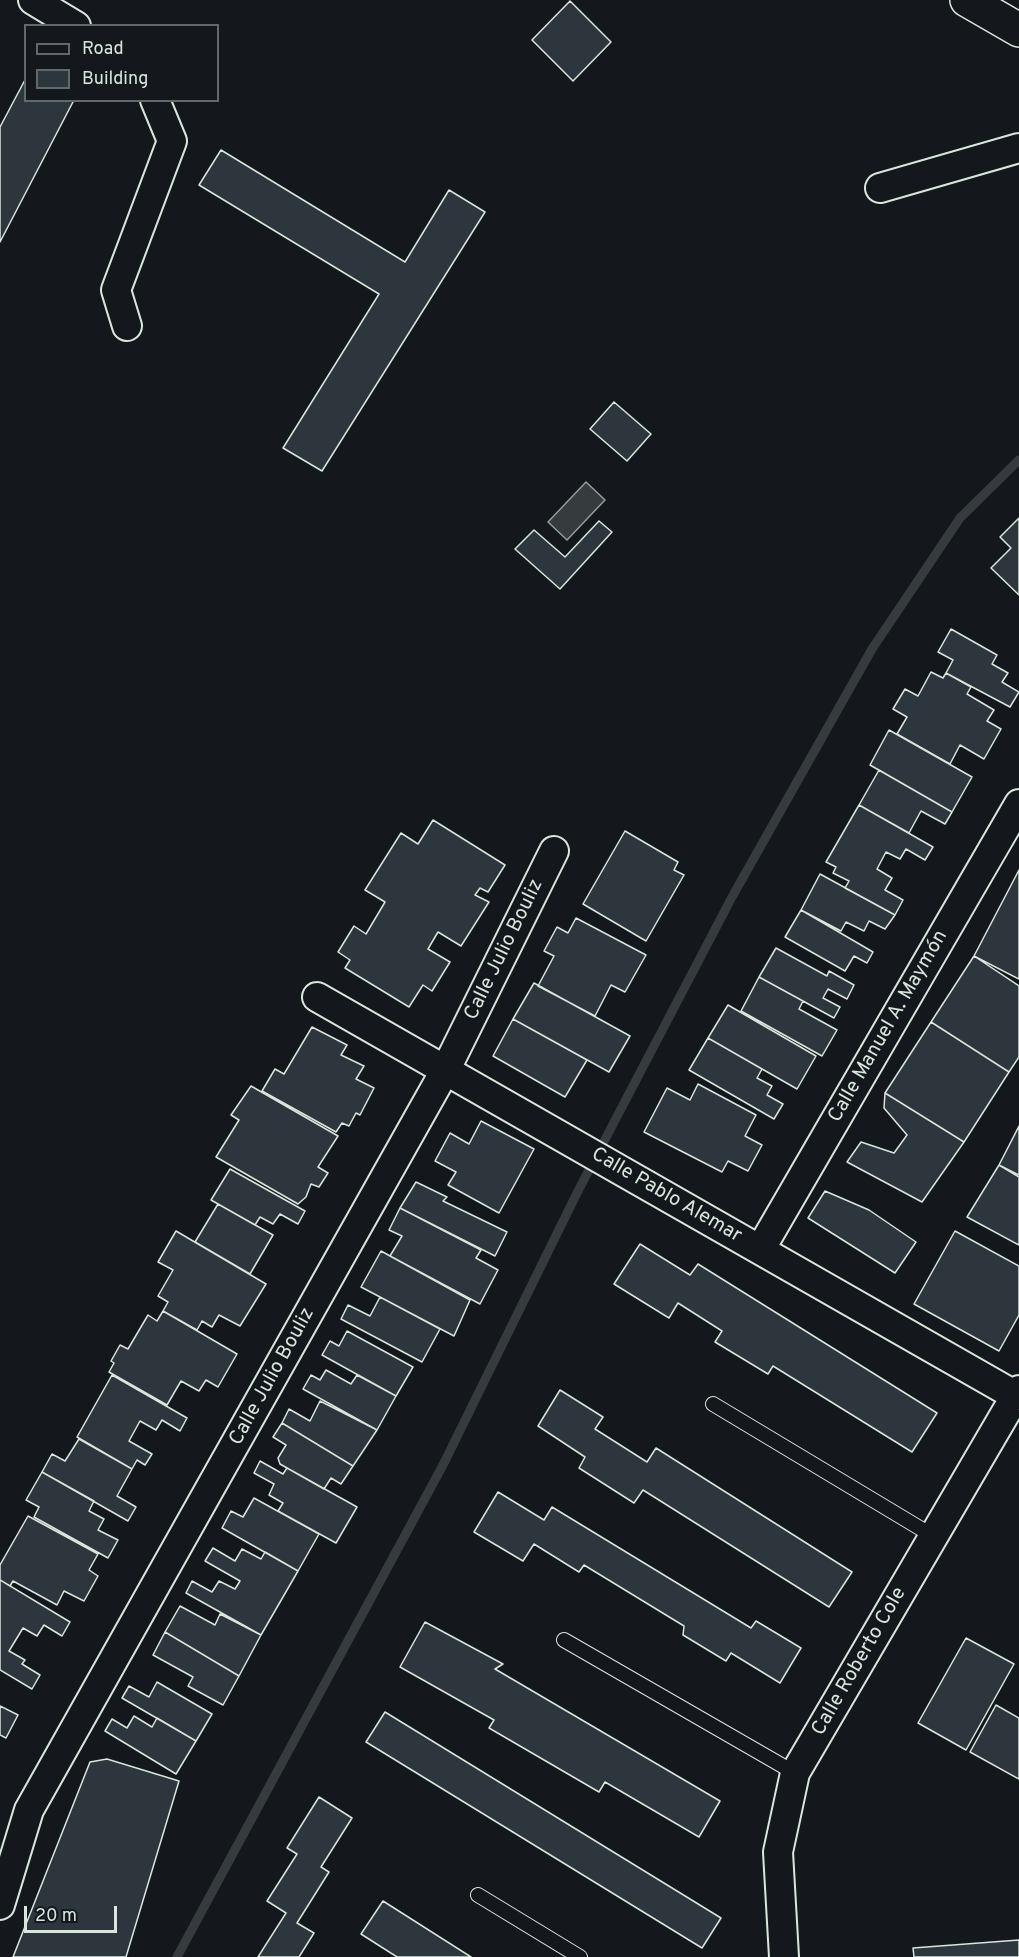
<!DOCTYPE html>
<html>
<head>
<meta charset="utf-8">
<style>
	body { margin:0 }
	#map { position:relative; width:1019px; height:1957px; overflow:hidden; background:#14181c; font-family:Overpass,sans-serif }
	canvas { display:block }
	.legend { position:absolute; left:24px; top:24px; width:195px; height:78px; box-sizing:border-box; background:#14181c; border:2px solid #626a69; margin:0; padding:8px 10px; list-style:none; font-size:18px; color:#d8e6dc }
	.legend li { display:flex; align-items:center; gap:12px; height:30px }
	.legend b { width:30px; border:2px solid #626a69 }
	.scale { position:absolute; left:24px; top:1906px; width:93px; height:27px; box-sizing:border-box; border:3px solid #d8e6dc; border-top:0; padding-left:8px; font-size:18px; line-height:21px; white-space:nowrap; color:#d8e6dc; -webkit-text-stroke:4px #14181c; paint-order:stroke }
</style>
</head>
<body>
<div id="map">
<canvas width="1019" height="1957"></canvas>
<ul class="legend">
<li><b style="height:8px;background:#14181c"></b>Road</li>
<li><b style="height:16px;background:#2c363c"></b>Building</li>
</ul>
<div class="scale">20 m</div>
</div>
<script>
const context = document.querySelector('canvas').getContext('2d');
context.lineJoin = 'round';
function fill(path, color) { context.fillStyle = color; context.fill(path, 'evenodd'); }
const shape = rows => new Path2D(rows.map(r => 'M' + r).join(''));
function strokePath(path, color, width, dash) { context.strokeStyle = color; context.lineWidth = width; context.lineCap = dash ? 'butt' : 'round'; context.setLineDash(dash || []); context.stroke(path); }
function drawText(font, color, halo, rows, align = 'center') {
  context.font = font + ' Overpass,sans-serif'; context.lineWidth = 4.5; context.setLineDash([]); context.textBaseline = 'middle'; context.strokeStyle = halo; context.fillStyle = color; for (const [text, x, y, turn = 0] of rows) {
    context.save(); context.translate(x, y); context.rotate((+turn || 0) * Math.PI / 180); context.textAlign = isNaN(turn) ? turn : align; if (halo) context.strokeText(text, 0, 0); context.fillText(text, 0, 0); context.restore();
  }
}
const water = shape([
	[586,482,605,500,567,540,548,522,586,482]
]);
const stream = shape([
	[177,1957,443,1465,578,1191,732,897,872,649,960,518,1019,460]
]);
const building = shape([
	[570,1,611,42,573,81,532,40,570,1],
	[26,78,26,100,74,100,0,242,0,127,26,78],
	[221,150,405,262,449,190,485,212,322,471,283,448,379,294,199,185,221,150],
	[614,402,651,434,627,461,590,429,614,402],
	[1019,518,1019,595,991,568,1011,548,1000,537,1019,518],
	[599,521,612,532,560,589,515,549,534,530,565,557,599,521],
	[951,629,997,655,992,664,1008,673,1002,682,1019,692,1010,707,946,673,953,660,938,652,951,629],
	[931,672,943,678,946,673,971,687,967,694,994,710,987,721,1001,729,984,759,960,745,950,764,897,734,907,717,893,709,905,689,918,696,931,672],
	[889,730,972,777,952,812,870,765,889,730],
	[879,770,952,812,945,824,921,811,909,833,859,805,879,770],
	[859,805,933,847,925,860,906,849,900,859,886,852,877,869,892,878,885,890,903,900,895,915,845,888,849,881,833,873,836,867,826,862,859,805],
	[433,820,505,865,488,892,480,888,475,895,489,902,461,946,438,932,428,949,450,962,432,991,423,985,409,1007,345,968,350,960,338,952,354,926,366,934,385,902,365,890,401,833,418,844,433,820],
	[625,831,678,862,674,870,684,875,646,941,583,904,625,831],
	[1019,870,1019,979,974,956,1019,870],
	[820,874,895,915,885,929,869,921,864,931,846,922,841,931,801,910,820,874],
	[801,910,873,952,867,963,854,956,845,971,785,937,801,910],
	[576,918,646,955,625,992,611,985,595,1016,538,986,554,956,544,951,557,927,568,933,576,918],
	[776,948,827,976,829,971,854,985,847,999,828,989,823,998,840,1007,834,1018,759,977,776,948],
	[974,956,1019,986,1019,1057,1009,1072,931,1022,974,956],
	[759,977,803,1001,799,1009,837,1030,822,1056,741,1011,759,977],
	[534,983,630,1036,609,1072,513,1019,534,983],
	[728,1005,816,1056,797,1089,708,1038,728,1005],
	[513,1019,587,1060,565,1097,493,1056,513,1019],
	[931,1022,1009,1072,964,1142,885,1093,931,1022],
	[312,1027,347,1045,341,1055,364,1066,356,1079,374,1088,360,1115,356,1113,349,1126,342,1123,336,1132,262,1091,275,1069,284,1074,312,1027],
	[708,1038,762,1069,757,1078,772,1086,767,1095,783,1104,774,1119,689,1070,708,1038],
	[698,1084,756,1115,745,1136,762,1145,748,1171,728,1161,722,1172,644,1132,667,1088,690,1100,698,1084],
	[251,1086,338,1136,318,1167,328,1173,319,1187,311,1184,306,1197,298,1204,216,1157,239,1120,231,1115,251,1086],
	[885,1093,964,1142,922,1202,847,1162,861,1142,894,1153,907,1135,884,1108,885,1093],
	[481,1121,534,1149,499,1213,448,1185,456,1172,435,1161,450,1133,469,1144,481,1121],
	[1019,1126,1019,1175,999,1165,1019,1126],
	[999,1165,1019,1177,1019,1245,967,1217,999,1165],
	[230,1169,305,1211,298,1224,280,1214,273,1224,260,1217,255,1225,211,1200,230,1169],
	[416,1182,447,1197,443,1201,507,1232,495,1256,400,1208,416,1182],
	[825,1191,869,1210,916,1242,895,1273,808,1218,825,1191],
	[218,1204,273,1235,250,1274,195,1242,218,1204],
	[400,1208,481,1250,476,1258,498,1270,480,1304,390,1256,402,1236,389,1230,400,1208],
	[176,1231,266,1284,240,1326,219,1315,212,1327,202,1321,197,1330,163,1311,168,1302,158,1296,173,1270,158,1262,176,1231],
	[955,1231,1019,1266,1019,1315,999,1351,914,1304,955,1231],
	[640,1244,690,1275,698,1264,937,1413,912,1452,773,1366,768,1374,715,1342,722,1331,678,1303,669,1318,614,1284,640,1244],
	[381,1251,470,1300,454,1336,361,1287,381,1251],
	[380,1297,440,1329,422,1362,341,1319,348,1305,370,1316,380,1297],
	[163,1311,237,1354,218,1387,206,1380,199,1391,181,1381,167,1405,109,1372,114,1363,111,1361,120,1345,128,1349,148,1315,157,1321,163,1311],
	[347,1331,413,1367,396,1396,322,1355,330,1341,339,1346,347,1331],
	[326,1370,351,1384,357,1375,396,1396,377,1430,303,1389,311,1375,320,1380,326,1370],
	[112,1375,187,1418,180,1431,162,1420,156,1430,140,1421,129,1441,152,1454,145,1465,137,1460,132,1469,77,1437,112,1375],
	[560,1390,603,1417,595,1429,647,1462,656,1448,852,1572,829,1607,643,1490,634,1503,579,1468,585,1457,538,1426,560,1390],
	[320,1401,377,1430,353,1466,282,1423,289,1409,310,1421,320,1401],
	[282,1423,353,1466,341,1484,331,1478,324,1489,280,1464,278,1458,286,1445,273,1437,282,1423],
	[79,1439,132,1469,117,1496,136,1507,128,1521,42,1472,52,1454,65,1461,79,1439],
	[260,1461,283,1474,287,1468,357,1507,336,1543,278,1511,283,1503,269,1495,274,1484,254,1473,260,1461],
	[42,1472,94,1501,89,1511,104,1519,98,1530,118,1540,108,1558,34,1517,39,1507,26,1500,42,1472],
	[498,1492,544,1520,552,1507,751,1628,756,1621,801,1648,780,1683,731,1653,726,1661,683,1635,684,1626,584,1565,579,1572,534,1544,523,1561,474,1532,498,1492],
	[254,1498,319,1534,298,1571,222,1528,231,1511,243,1517,254,1498],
	[28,1516,98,1554,89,1570,98,1576,84,1601,64,1591,57,1605,13,1581,10,1586,0,1580,0,1565,28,1516],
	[213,1548,235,1561,242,1549,261,1559,265,1552,298,1571,261,1635,186,1593,192,1581,212,1592,219,1581,235,1589,240,1581,205,1561,213,1548],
	[0,1580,70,1622,62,1636,44,1625,37,1636,23,1628,9,1651,25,1660,22,1664,40,1675,32,1689,0,1670,0,1580],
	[180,1606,215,1625,220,1614,261,1635,239,1676,165,1632,180,1606],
	[425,1622,503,1664,495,1669,720,1801,699,1837,605,1782,599,1792,489,1728,494,1720,400,1667,425,1622],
	[165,1632,239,1676,223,1705,188,1686,193,1677,153,1655,165,1632],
	[966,1638,1014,1664,966,1750,918,1723,966,1638],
	[157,1682,212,1714,196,1741,122,1698,129,1686,149,1697,157,1682],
	[996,1705,1019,1718,1019,1779,970,1752,996,1705],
	[0,1706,18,1715,6,1738,0,1735,0,1706],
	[385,1712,721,1918,702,1948,366,1742,385,1712],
	[134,1716,152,1727,157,1718,196,1741,176,1774,105,1731,112,1719,127,1728,134,1716],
	[107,1759,179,1781,126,1957,13,1957,90,1762,107,1759],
	[319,1797,352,1818,321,1867,329,1872,297,1923,314,1933,299,1957,258,1957,286,1913,267,1901,297,1854,287,1848,319,1797],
	[383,1901,471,1957,397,1957,361,1934,383,1901],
	[1019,1940,1019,1957,914,1957,913,1948,1019,1940]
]);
const service = shape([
	[713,1404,933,1536],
	[564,1640,795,1773],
	[478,1895,580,1957]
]);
const minor = shape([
	[33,0,76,26],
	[880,188,1019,148],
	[127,326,116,290,172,141,155,100],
	[317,997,1016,1396],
	[760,1250,1019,804],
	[0,1905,29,1810,446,1069,554,851],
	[784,1957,778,1852,795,1773,1019,1390]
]);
const tertiary = shape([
	[967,0,1019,30]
]);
const streetNames = [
	["Calle Julio Bouliz",505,950,-64],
	["Calle Manuel A. Maymón",889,1027,-60],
	["Calle Pablo Alemar",666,1196,30],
	["Calle Julio Bouliz",273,1377,-61],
	["Calle Roberto Cole",860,1662,-60]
];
fill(water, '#363b3e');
strokePath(water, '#939e99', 1.5);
strokePath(stream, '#363b3e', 9);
fill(building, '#2c363c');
strokePath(building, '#d8e6dc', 1.5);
strokePath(service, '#d8e6dc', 16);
strokePath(minor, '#d8e6dc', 32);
strokePath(tertiary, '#d8e6dc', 36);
strokePath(service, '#14181c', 14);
strokePath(minor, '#14181c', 28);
strokePath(tertiary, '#14181c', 33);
drawText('20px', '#d8e6dc', '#14181c', streetNames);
</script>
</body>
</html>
